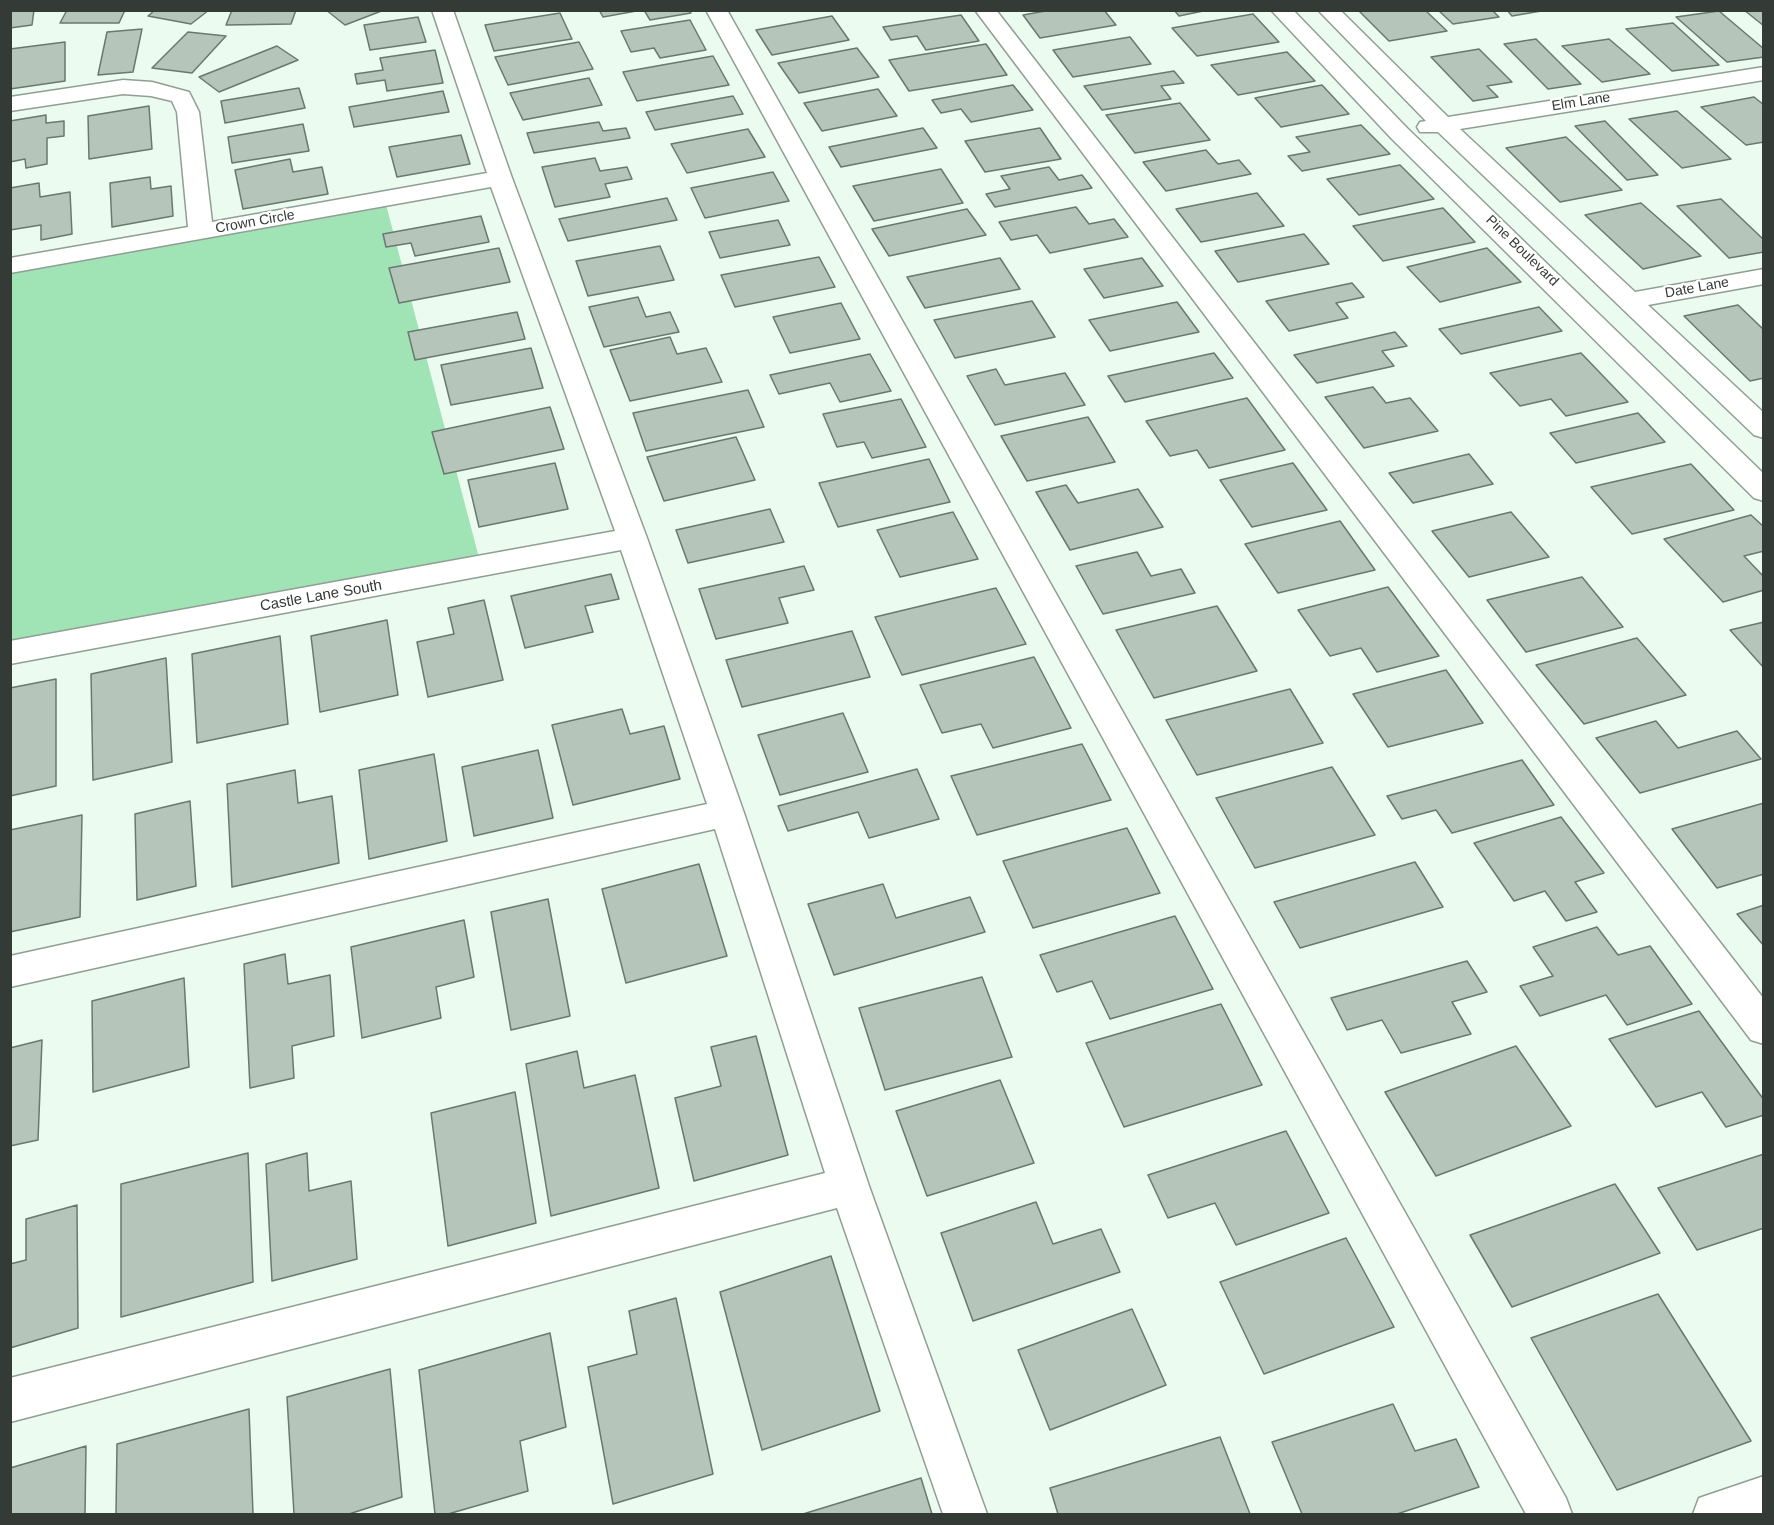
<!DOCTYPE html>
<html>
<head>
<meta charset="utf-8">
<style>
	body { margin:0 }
	#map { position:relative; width:1774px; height:1525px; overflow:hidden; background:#ebfbef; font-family:Helvetica,sans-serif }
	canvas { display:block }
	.frame { position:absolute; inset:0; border:12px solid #343b36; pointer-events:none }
</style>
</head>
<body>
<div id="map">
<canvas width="1774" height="1525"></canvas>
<div class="frame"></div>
</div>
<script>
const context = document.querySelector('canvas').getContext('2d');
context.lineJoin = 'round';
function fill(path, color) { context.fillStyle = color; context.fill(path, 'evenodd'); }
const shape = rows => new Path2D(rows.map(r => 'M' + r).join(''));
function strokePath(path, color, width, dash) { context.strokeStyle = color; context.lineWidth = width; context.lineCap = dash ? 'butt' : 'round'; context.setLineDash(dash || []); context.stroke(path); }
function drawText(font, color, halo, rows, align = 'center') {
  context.font = font + ' Helvetica,sans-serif'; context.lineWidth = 4.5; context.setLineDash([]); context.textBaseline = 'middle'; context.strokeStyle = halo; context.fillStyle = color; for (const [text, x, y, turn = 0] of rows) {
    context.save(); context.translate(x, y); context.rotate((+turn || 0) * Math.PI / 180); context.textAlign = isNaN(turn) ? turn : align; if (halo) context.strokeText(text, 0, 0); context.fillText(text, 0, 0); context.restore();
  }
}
const green = shape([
	[384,197,482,569,11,657,11,267]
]);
const building = shape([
	[10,10,34,10,32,25,10,28,10,10],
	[67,10,125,10,119,23,60,23,67,10],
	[155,10,209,10,191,24,148,16,155,10],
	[232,10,296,10,291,24,226,25,232,10],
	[326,10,384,10,345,25,326,10],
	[599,10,642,10,603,17,599,10],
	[644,10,689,10,691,13,650,20,644,10],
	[1051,10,1104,10,1116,25,1040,38,1023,15,1051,10],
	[1174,10,1208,10,1179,16,1174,10],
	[1358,10,1425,10,1447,31,1389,41,1358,10],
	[1438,10,1492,10,1499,17,1453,24,1438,10],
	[1507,10,1547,10,1512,16,1507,10],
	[1744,10,1764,10,1764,26,1744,10],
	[1719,11,1764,49,1764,57,1727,62,1676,17,1719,11],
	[560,13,572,39,494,51,485,25,560,13],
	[1253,14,1279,42,1197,56,1172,28,1253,14],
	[961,15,979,41,926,50,917,36,891,40,883,27,961,15],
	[832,16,849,40,772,55,756,30,832,16],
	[418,17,426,42,370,50,364,25,418,17],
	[690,20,706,50,660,58,654,48,631,52,621,31,690,20],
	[1673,23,1719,65,1672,71,1626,29,1673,23],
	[142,29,133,72,98,75,107,32,142,29],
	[188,32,226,36,192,73,152,68,188,32],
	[1130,37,1151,64,1073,77,1053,50,1130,37],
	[1536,39,1581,84,1548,89,1504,44,1536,39],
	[1609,39,1650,74,1602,82,1562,46,1609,39],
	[65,42,65,81,10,89,10,49,65,42],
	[579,42,593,69,508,85,495,57,579,42],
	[986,44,1007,75,909,91,889,60,986,44],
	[277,46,298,60,219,92,199,77,277,46],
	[857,48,879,77,799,93,778,63,857,48],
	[1479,49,1512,82,1487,86,1498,97,1473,101,1431,57,1479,49],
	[435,50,443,83,387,91,385,80,357,84,355,74,383,70,380,58,435,50],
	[1287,52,1315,81,1238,95,1211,65,1287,52],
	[713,56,729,85,637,101,623,72,713,56],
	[1174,71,1184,83,1161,86,1171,99,1102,110,1084,86,1174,71],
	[589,78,602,105,523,120,510,93,589,78],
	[1013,85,1033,110,971,122,961,109,941,113,932,100,1013,85],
	[1322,85,1349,114,1281,127,1255,98,1322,85],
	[299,88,305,108,225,123,221,101,299,88],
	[878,89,897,116,822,131,804,103,878,89],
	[443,91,449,112,354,127,349,107,443,91],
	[733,96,743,114,655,130,646,112,733,96],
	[1754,97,1764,105,1764,142,1746,145,1701,107,1754,97],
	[1180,103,1210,140,1135,153,1106,115,1180,103],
	[149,106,152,149,89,159,88,116,149,106],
	[1677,111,1731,159,1682,168,1629,119,1677,111],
	[46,115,46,123,64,121,64,136,47,138,47,164,26,168,25,159,10,162,10,121,46,115],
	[1605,121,1658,175,1627,180,1575,126,1605,121],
	[599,122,603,131,626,128,630,138,534,153,527,133,599,122],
	[303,124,309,151,232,163,228,137,303,124],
	[1361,125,1390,154,1302,171,1288,156,1310,152,1296,137,1361,125],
	[923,128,937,148,841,167,829,147,923,128],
	[1040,128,1061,159,985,172,965,141,1040,128],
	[748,129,765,157,687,173,671,144,748,129],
	[461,135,470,164,397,177,389,147,461,135],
	[1566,137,1622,190,1560,202,1506,148,1566,137],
	[1206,150,1218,164,1239,160,1251,174,1166,191,1143,162,1206,150],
	[595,158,600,171,627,167,632,179,605,184,610,197,555,207,542,167,595,158],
	[290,159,293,172,322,167,328,194,243,209,235,170,290,159],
	[1400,165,1434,199,1359,215,1327,179,1400,165],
	[1049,167,1059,180,1082,175,1092,188,995,207,986,194,1010,189,1001,176,1049,167],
	[941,169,963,203,874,221,853,186,941,169],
	[773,172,789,201,705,218,691,188,773,172],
	[150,177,151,189,171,186,173,216,112,227,110,183,150,177],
	[39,183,40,197,70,192,72,234,41,240,41,225,10,230,10,188,39,183],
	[1257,193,1284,226,1201,242,1176,209,1257,193],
	[667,198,677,220,568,241,559,219,667,198],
	[1721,199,1764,240,1764,252,1729,258,1677,206,1721,199],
	[1641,203,1701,256,1643,269,1585,215,1641,203],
	[1076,207,1089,224,1114,219,1128,237,1050,253,1037,235,1011,240,999,222,1076,207],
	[1443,208,1475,242,1383,261,1353,226,1443,208],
	[967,209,986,235,889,256,872,229,967,209],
	[481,216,489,242,415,256,411,243,386,247,383,234,481,216],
	[778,220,790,245,720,258,709,232,778,220],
	[1304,234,1329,264,1238,282,1215,251,1304,234],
	[660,246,674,280,588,296,576,261,660,246],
	[499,248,510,282,399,303,389,268,499,248],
	[1487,248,1521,282,1440,302,1407,267,1487,248],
	[819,257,835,287,735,307,721,275,819,257],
	[1000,258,1020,289,925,308,907,277,1000,258],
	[1142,258,1163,286,1104,298,1084,269,1142,258],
	[1352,283,1364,297,1336,303,1348,318,1289,331,1266,301,1352,283],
	[638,297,646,317,670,312,679,332,604,347,589,307,638,297],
	[1032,301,1055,337,955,358,934,320,1032,301],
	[1177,302,1199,332,1110,351,1089,320,1177,302],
	[841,303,860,339,790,353,773,317,841,303],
	[1738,305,1764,330,1764,378,1750,381,1684,316,1738,305],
	[1539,307,1562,331,1461,354,1439,329,1539,307],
	[517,312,525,339,415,360,408,332,517,312],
	[1395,332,1407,346,1382,351,1394,366,1317,383,1294,355,1395,332],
	[670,337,677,354,706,348,722,382,630,401,610,350,670,337],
	[531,348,543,388,451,405,441,365,531,348],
	[1214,353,1233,378,1125,402,1108,376,1214,353],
	[1581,353,1628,402,1566,416,1551,399,1520,406,1490,373,1581,353],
	[870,354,891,391,840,402,830,383,779,394,770,375,870,354],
	[996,369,1005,385,1065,373,1085,405,995,425,967,376,996,369],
	[1373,387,1386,403,1410,398,1438,431,1364,448,1325,397,1373,387],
	[748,390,764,427,646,451,633,413,748,390],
	[1247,398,1285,450,1209,468,1197,450,1170,456,1146,421,1247,398],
	[901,399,926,447,872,458,864,442,837,447,823,414,901,399],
	[550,407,564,449,444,474,432,432,550,407],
	[1638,413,1665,442,1576,463,1550,433,1638,413],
	[1088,417,1115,462,1027,481,1001,436,1088,417],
	[736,437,755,480,664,501,647,457,736,437],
	[1469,454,1493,484,1413,503,1389,473,1469,454],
	[929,459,950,502,838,527,819,483,929,459],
	[555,463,568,509,479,527,468,480,555,463],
	[1293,463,1327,510,1252,527,1220,480,1293,463],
	[1691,464,1734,510,1632,534,1591,487,1691,464],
	[1066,485,1078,503,1138,489,1163,527,1070,550,1036,492,1066,485],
	[770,509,784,542,688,563,676,530,770,509],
	[953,512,978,559,900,577,877,530,953,512],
	[1511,512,1549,557,1469,577,1432,531,1511,512],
	[1751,515,1764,527,1764,551,1744,556,1764,577,1764,590,1723,602,1664,539,1751,515],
	[1340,521,1375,570,1278,593,1245,544,1340,521],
	[1137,552,1151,576,1181,569,1195,593,1103,614,1076,566,1137,552],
	[804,566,814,590,779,598,788,623,716,639,699,589,804,566],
	[611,574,619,599,585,606,593,632,525,648,511,596,611,574],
	[1582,577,1623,627,1526,652,1487,600,1582,577],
	[1388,587,1439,656,1377,672,1361,648,1330,656,1298,610,1388,587],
	[996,588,1026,644,902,675,875,617,996,588],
	[484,600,503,680,428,697,417,642,454,634,448,608,484,600],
	[1217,606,1257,671,1154,698,1116,630,1217,606],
	[387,620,398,695,320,712,311,636,387,620],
	[1764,622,1764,668,1730,630,1764,622],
	[852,631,870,677,742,707,726,660,852,631],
	[280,636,288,724,197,743,192,654,280,636],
	[1637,638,1686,695,1584,724,1536,665,1637,638],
	[1034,657,1071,728,993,748,981,724,942,733,920,685,1034,657],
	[166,658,172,762,93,780,91,674,166,658],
	[1446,670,1483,723,1388,747,1353,694,1446,670],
	[56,679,56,786,10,796,10,688,56,679],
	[1290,689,1323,743,1197,775,1166,720,1290,689],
	[622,709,630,734,664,726,680,779,573,805,552,725,622,709],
	[843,713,868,772,780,795,758,735,843,713],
	[1656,721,1678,748,1737,731,1761,759,1640,793,1596,738,1656,721],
	[1082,744,1111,800,977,835,951,776,1082,744],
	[538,750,553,818,474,836,462,767,538,750],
	[434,754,447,841,369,859,359,770,434,754],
	[1522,760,1554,805,1452,833,1436,810,1402,819,1387,796,1522,760],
	[1332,767,1375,835,1255,868,1216,798,1332,767],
	[917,769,939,819,869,838,858,812,788,831,778,806,917,769],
	[295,770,298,803,332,796,339,863,232,887,227,784,295,770],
	[190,801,196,886,137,900,135,814,190,801],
	[1764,803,1764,874,1717,888,1672,829,1764,803],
	[82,815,80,917,10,932,10,830,82,815],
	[1561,817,1604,873,1575,882,1597,912,1566,921,1545,891,1514,901,1474,843,1561,817],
	[1127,828,1160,893,1033,928,1003,861,1127,828],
	[1415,862,1443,907,1300,948,1274,902,1415,862],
	[699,864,727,956,626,983,602,889,699,864],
	[883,884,896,918,970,897,985,932,834,975,808,904,883,884],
	[548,899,570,1016,511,1030,491,912,548,899],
	[1764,905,1764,946,1737,914,1764,905],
	[1175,916,1213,989,1110,1019,1092,981,1057,992,1040,955,1175,916],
	[464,920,474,977,436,987,441,1018,362,1038,351,947,464,920],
	[1597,927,1618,955,1650,946,1692,1004,1627,1025,1606,995,1540,1016,1520,986,1553,976,1533,947,1597,927],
	[285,954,288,984,330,975,334,1036,292,1046,294,1078,250,1088,244,964,285,954],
	[1467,961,1487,992,1452,1002,1471,1034,1401,1053,1382,1020,1347,1030,1331,998,1467,961],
	[982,977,1012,1057,885,1090,859,1008,982,977],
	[184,978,189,1067,93,1092,92,1001,184,978],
	[1221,1004,1262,1085,1124,1127,1086,1043,1221,1004],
	[1699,1011,1764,1100,1764,1115,1726,1127,1702,1092,1656,1107,1609,1039,1699,1011],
	[756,1036,788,1155,694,1181,675,1098,721,1086,711,1047,756,1036],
	[42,1040,38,1140,10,1146,10,1048,42,1040],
	[1516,1046,1571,1126,1436,1176,1385,1092,1516,1046],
	[577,1051,584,1088,635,1075,659,1188,551,1216,526,1064,577,1051],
	[1000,1080,1034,1163,927,1196,896,1111,1000,1080],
	[515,1092,536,1223,448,1246,431,1113,515,1092],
	[1286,1131,1329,1213,1236,1245,1215,1203,1168,1218,1148,1175,1286,1131],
	[248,1153,253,1282,121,1317,121,1184,248,1153],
	[307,1153,309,1191,351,1181,357,1259,272,1281,266,1164,307,1153],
	[1764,1154,1764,1228,1697,1250,1658,1188,1764,1154],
	[1615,1184,1660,1253,1512,1307,1470,1235,1615,1184],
	[1036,1202,1053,1244,1101,1229,1120,1272,973,1321,941,1233,1036,1202],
	[77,1205,78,1328,10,1348,10,1264,26,1260,26,1219,77,1205],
	[1346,1238,1394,1327,1264,1374,1220,1282,1346,1238],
	[831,1256,880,1411,762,1450,720,1292,831,1256],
	[1658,1294,1751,1441,1617,1490,1531,1338,1658,1294],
	[676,1298,713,1474,613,1504,588,1367,637,1354,629,1311,676,1298],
	[1132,1309,1166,1385,1050,1430,1018,1350,1132,1309],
	[550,1333,566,1427,520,1441,528,1491,448,1514,435,1514,419,1370,550,1333],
	[390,1369,402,1497,349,1514,294,1514,287,1397,390,1369],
	[1393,1404,1415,1451,1456,1439,1479,1487,1397,1514,1302,1514,1272,1442,1393,1404],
	[249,1409,253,1514,116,1514,117,1444,249,1409],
	[1220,1437,1250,1514,1058,1514,1050,1488,1220,1437],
	[86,1446,85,1514,10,1514,10,1468,86,1446],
	[921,1478,932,1514,803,1514,921,1478]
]);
const minor = shape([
	[432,10,453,10,512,178,647,538,744,813,869,1186,987,1514,943,1514,837,1208,10,1422,10,1378,825,1173,715,829,10,987,10,956,707,804,621,550,10,664,10,641,615,531,491,187,10,273,10,258,188,227,177,112,172,101,151,96,123,94,10,111,10,97,123,80,152,82,189,92,199,112,212,222,487,173,432,10],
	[706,10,727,10,1566,1498,1572,1514,1526,1514,706,10],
	[975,10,996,10,1764,999,1764,1044,1751,1040,975,10],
	[1271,10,1293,10,1407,128,1764,474,1764,501,1754,498,1391,138,1271,10],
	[1318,10,1340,10,1448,117,1764,67,1764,80,1460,129,1635,292,1764,269,1764,284,1648,305,1764,413,1764,438,1754,435,1438,132,1420,132,1417,127,1420,122,1426,121,1318,10],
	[1764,1476,1764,1514,1693,1514,1699,1498,1764,1476]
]);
const farStreetnames = [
	["Elm Lane",1581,102,-9],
	["Crown Circle",255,222,-10],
	["Pine Boulevard",1522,251,44],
	["Date Lane",1697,288,-10]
];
const streetNames = [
	["Castle Lane South",321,596,-10]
];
fill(green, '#a0e4b6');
fill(building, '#b5c5ba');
strokePath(building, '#6a786e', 1.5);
strokePath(minor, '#909f94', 3);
fill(minor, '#fff');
drawText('14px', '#343b36', '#fff', farStreetnames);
drawText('15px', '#343b36', '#fff', streetNames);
</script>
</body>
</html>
